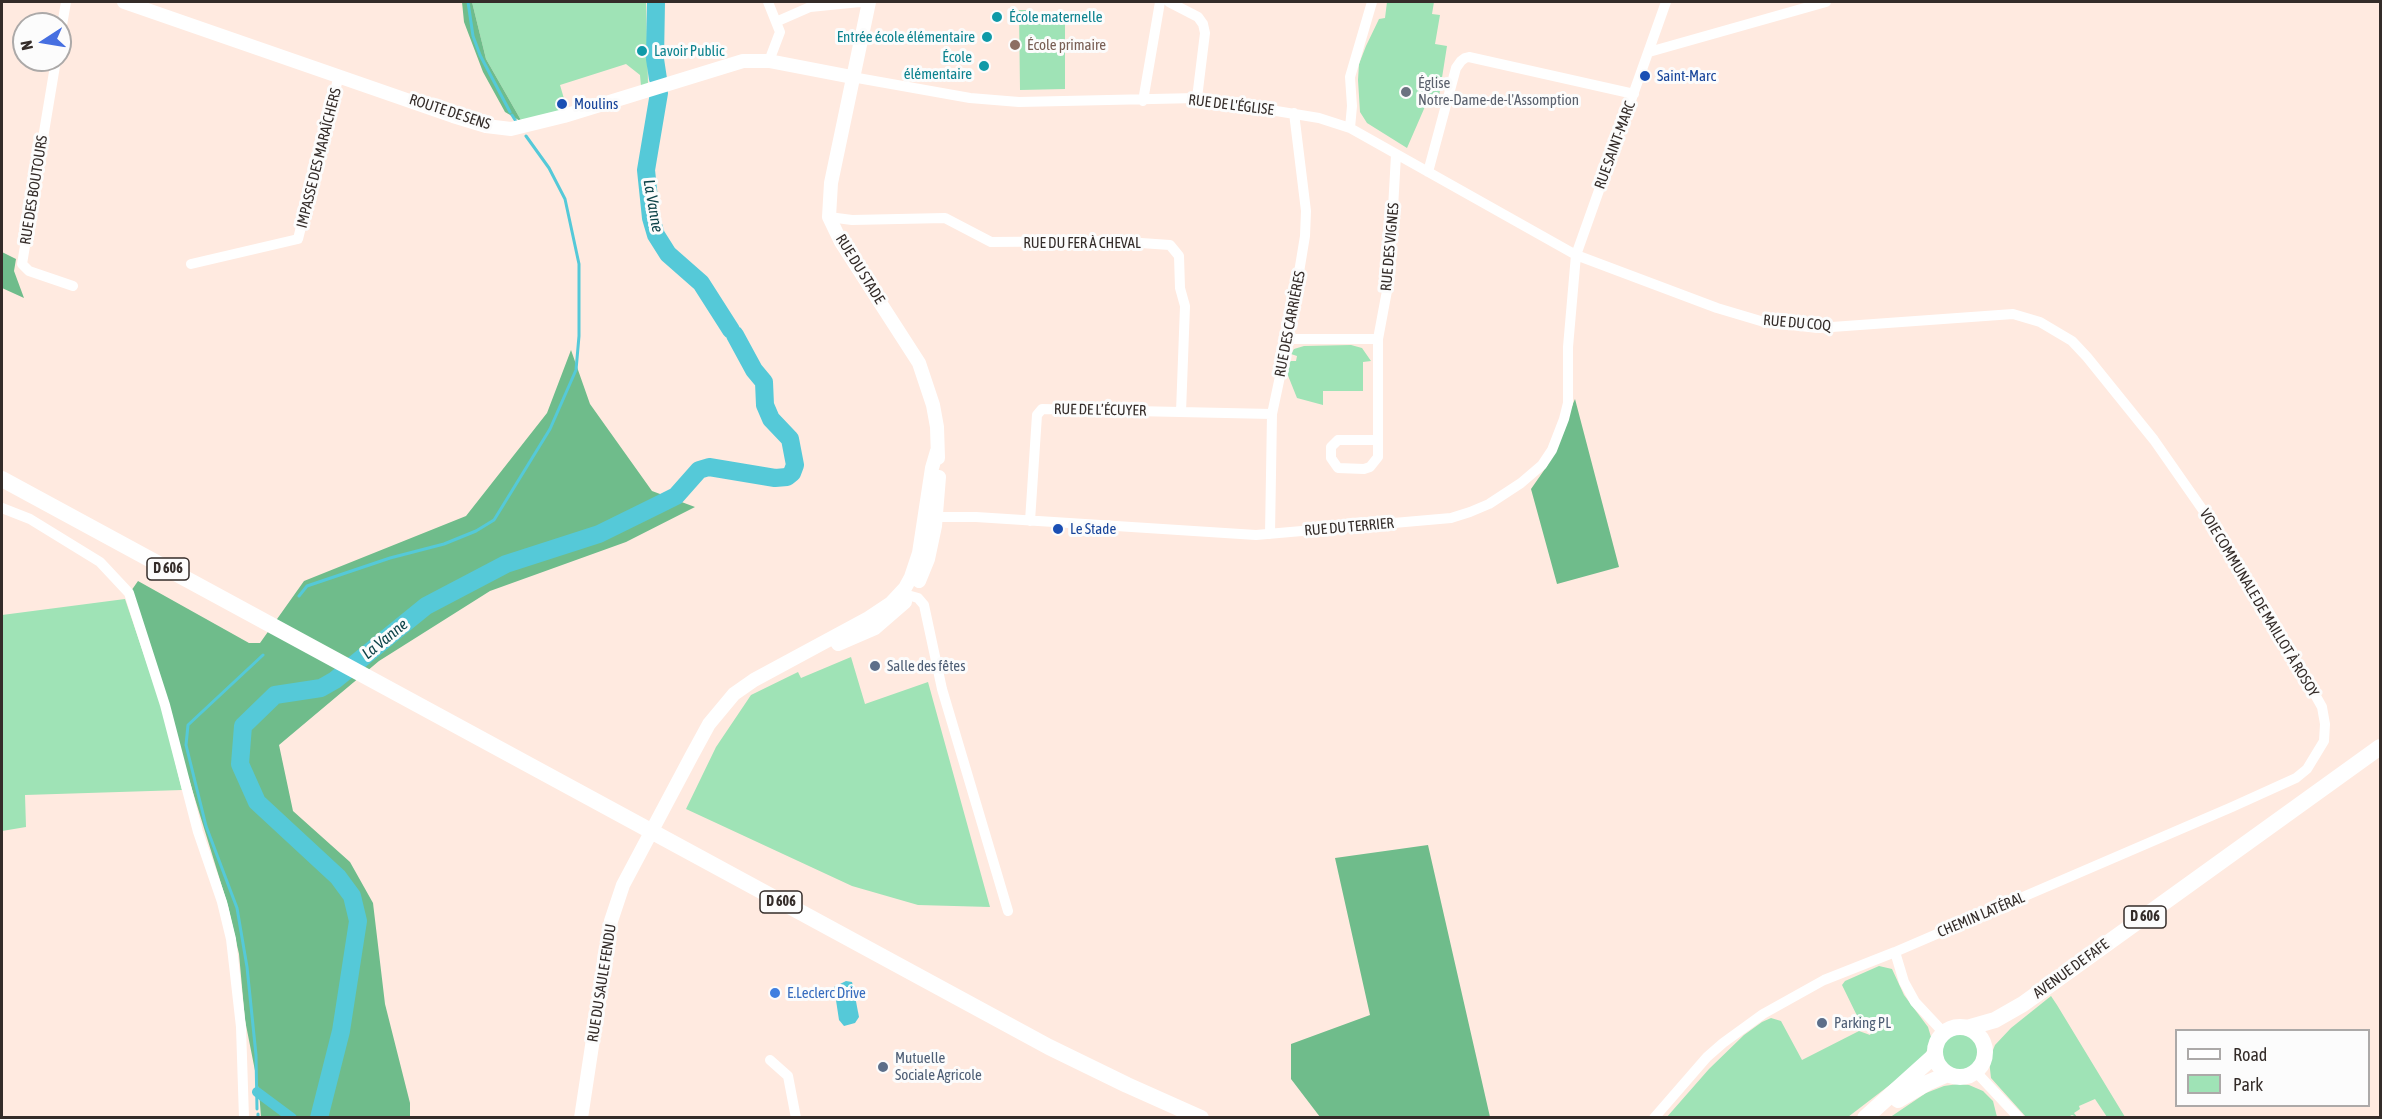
<!DOCTYPE html>
<html>
<head>
<meta charset="utf-8">
<style>
	body { margin:0 }
	#map { position:relative; width:2382px; height:1119px; overflow:hidden; background:#ffeae0; font-family:"Asap Condensed",sans-serif }
	canvas { display:block }
	.frame { position:absolute; inset:0; border:3px solid #342c29; pointer-events:none }
	.legend { position:absolute; left:2175px; top:1029px; width:195px; height:78px; box-sizing:border-box; background:#fcfcfc; border:2px solid #aca9a8; margin:0; padding:8px 10px; list-style:none; font-size:18px; color:#342c29 }
	.legend li { display:flex; align-items:center; gap:12px; height:30px }
	.legend b { width:30px; border:2px solid #aca9a8 }
	.north { position:absolute; left:12px; top:12px; width:60px; height:60px; box-sizing:border-box; background:#fcfcfc; border:2px solid #aca9a8; border-radius:50%; rotate:258deg; font-size:16px; font-weight:700; line-height:24px; text-align:center; color:#342c29 }
	.north::after { content:''; display:block; margin:auto; width:21px; height:27px; background:#466fe1; clip-path:polygon(50% 0,100% 100%,50% 72%,0 100%) }
</style>
</head>
<body>
<div id="map">
<canvas width="2382" height="1119"></canvas>
<div class="frame"></div>
<ul class="legend">
<li><b style="height:8px;background:#fff"></b>Road</li>
<li><b style="height:16px;background:#9fe3b6"></b>Park</li>
</ul>
<div class="north">N</div>
</div>
<script>
const context = document.querySelector('canvas').getContext('2d');
context.lineJoin = 'round';
function fill(path, color) { context.fillStyle = color; context.fill(path, 'evenodd'); }
const shape = rows => new Path2D(rows.map(r => 'M' + r).join(''));
function strokePath(path, color, width, dash) { context.strokeStyle = color; context.lineWidth = width; context.lineCap = dash ? 'butt' : 'round'; context.setLineDash(dash || []); context.stroke(path); }
function drawText(font, color, halo, rows, align = 'center') {
  context.font = font + ' "Asap Condensed",sans-serif'; context.lineWidth = 6; context.setLineDash([]); context.textBaseline = 'middle'; context.strokeStyle = halo; context.fillStyle = color; for (const [text, x, y, turn = 0] of rows) {
    context.save(); context.translate(x, y); context.rotate((+turn || 0) * Math.PI / 180); context.textAlign = isNaN(turn) ? turn : align; if (halo) context.strokeText(text, 0, 0); context.fillText(text, 0, 0); context.restore();
  }
}
const green = shape([
	[472,2,646,2,648,84,641,86,640,75,626,64,560,85,567,109,522,122,486,59],
	[1387,2,1434,2,1432,14,1440,15,1435,44,1447,46,1438,103,1427,102,1407,148,1367,123,1360,112,1358,80,1359,64,1366,46,1379,19,1385,18],
	[1019,10,1026,10,1026,20,1065,20,1065,89,1020,90],
	[1351,345,1362,348,1371,361,1363,362,1363,391,1323,391,1323,405,1297,398,1287,373,1290,361,1296,361,1297,356,1291,354,1294,349,1304,346],
	[125,599,162,708,182,790,25,795,26,827,2,831,2,685,3,684,2,615],
	[851,657,865,704,928,682,990,907,918,905,852,886,686,809,716,747,751,695,798,672,801,678],
	[1879,966,1892,969,1904,995,1928,1027,1931,1037,1929,1046,1925,1055,1912,1068,1848,1117,1666,1118,1709,1069,1744,1035,1762,1022,1771,1018,1781,1021,1802,1060,1859,1031,1870,1035,1871,1033,1862,1026,1842,985,1845,981],
	[2051,996,2057,1005,2125,1117,2107,1117,2095,1099,2079,1106,2080,1109,2074,1113,2077,1117,2072,1115,2068,1117,2026,1117,1991,1078,1989,1060,1995,1045,2011,1028],
	'1942 1052a18 18 0 1 1 36 0a18 18 0 1 1-36 0Z',
	[1958,1084,1969,1085,1983,1091,1993,1101,1997,1117,1889,1118,1926,1093,1944,1086]
]);
const forest = shape([
	[462,2,472,2,486,59,522,122,505,112,483,72,464,22],
	[2,252,16,259,14,271,24,298,2,288],
	[571,350,590,404,652,491,695,507,626,542,490,591,379,661,279,745,293,811,350,862,373,903,385,1004,410,1103,410,1117,261,1117,259,1091,245,1020,239,954,228,906,131,591,138,581,249,643,260,643,304,581,466,516,547,413],
	[1575,399,1619,567,1557,584,1531,489,1547,466],
	[1428,845,1490,1117,1320,1117,1291,1079,1291,1044,1370,1015,1335,858]
]);
const water = shape([
	[846,981,852,982,853,986,859,1017,855,1023,844,1026,839,1020,834,987]
]);
const stream = shape([
	[468,2,473,36,480,55,510,112],
	[512,115,517,123],
	[299,596,307,586,390,558,444,544,476,531,494,520,550,429,576,370,579,336,579,264,565,199,549,168,526,136],
	[257,1109,256,1055,247,967,237,908,206,826,186,745,188,725,263,655],
	[258,1114,258,1118]
]);
const canal = shape([
	[257,1092,292,1118]
]);
const river = shape([
	[656,2,655,59,658,79],
	[659,93,646,170,651,218,656,235,668,254,701,283,731,330],
	[319,1118,341,1031,358,921,352,896,338,877,257,802,240,764,243,726,275,695,321,688,335,680,426,606,506,564,599,534,660,504,676,496,699,470,709,467,775,478,787,477,792,473,795,465,790,439,771,419,765,405,764,382,754,370,735,335]
]);
const minor = shape([
	[768,2,780,32,769,61],
	[1169,2,1198,17,1203,24,1205,33,1197,98],
	[778,21,810,7,860,2,868,4],
	[60,37,66,2],
	[1649,52,1826,2],
	[56,60,22,264,29,271,73,286],
	[852,77,970,98,1019,102,1197,98,1319,118,1350,128,1576,255,1717,308,1764,322,1818,328,2013,314,2040,322,2072,341,2087,357,2154,440,2214,526,2267,609,2322,707,2325,724,2324,741,2307,769,2296,778,2232,807,1895,952,1824,980,1763,1014,1723,1043,1707,1057,1654,1118],
	[1143,101,1160,2],
	[1350,128,1352,106,1350,77,1372,2],
	[1428,172,1456,68,1461,61,1465,58,1469,57,1634,94],
	[829,217,852,220,945,218,991,242,1112,241,1170,245,1179,256,1180,288,1185,306,1181,412],
	[191,264,298,239,339,75],
	[1288,339,1378,339],
	[1378,440,1378,457,1370,467,1364,469,1338,468,1331,458,1331,447,1338,440,1378,440,1378,339,1389,280,1396,155],
	[2,508,30,519,100,562,129,593,165,705,198,832,222,902,231,939,241,1027,244,1118],
	[929,517,976,517,1256,535,1451,518,1470,512,1489,504,1521,483,1542,465,1552,450,1564,419,1568,403,1568,347,1576,255,1666,2],
	[1030,521,1037,415,1042,409,1272,414],
	[1270,534,1272,414,1288,339,1305,236,1306,211,1294,113],
	[911,596,918,598,924,605,942,689,1008,911],
	[1895,952,1904,982,1915,1002,1944,1033],
	[770,1060,788,1076,796,1118],
	[1976,1072,2019,1118]
]);
const tertiary = shape([
	[124,2,453,116,486,126,511,129,564,116,743,61,769,61,852,77],
	[869,2,831,183,829,217,841,242,919,363,933,405,937,427,938,458],
	[919,581,928,559,935,526,939,477],
	[838,644,875,628,905,602],
	[581,1118,611,921,623,885,691,757,709,724,734,694,754,680,867,619,891,603,905,588,911,577,919,553,932,468,937,451]
]);
const primary = shape([
	[2,479,1049,1047,1127,1085,1201,1118],
	'1935 1052a25 25 0 1 1 50 0a25 25 0 1 1-50 0Z',
	[1967,1028,1995,1020,2023,1004,2380,747],
	[1898,1100,1927,1083,1948,1074],
	[1865,1118,1935,1055]
]);
const markers = [
	[997,17,6,"#0f9aa8"],
	[987,37,6,"#0f9aa8"],
	[1015,45,6,"#8d6e63"],
	[642,51,6,"#0f9aa8"],
	[984,66,6,"#0f9aa8"],
	[1645,76,6,"#1a4fb4"],
	[1406,92,6,"#6b7280"],
	[562,104,6,"#1a4fb4"],
	[1058,529,6,"#1a4fb4"],
	[875,666,6,"#5c6f8a"],
	[775,993,6,"#3f7fe0"],
	[1822,1023,6,"#5c6f8a"],
	[883,1067,6,"#5c6f8a"]
];
const shields = [
	[168,569,42],
	[781,902,42],
	[2145,917,42]
];
const shieldNames = [
	["D 606",168,569],
	["D 606",781,902],
	["D 606",2145,917]
];
const cultureNames = [
	["École maternelle",1009,17],
	["Entrée école élémentaire",975,37,"right"],
	["Lavoir Public",654,51],
	["École",972,57,"right"],
	["élémentaire",972,74,"right"]
];
const educationNames = [
	["École primaire",1027,45]
];
const transitNames = [
	["Saint-Marc",1657,76],
	["Moulins",574,104],
	["Le Stade",1070,529]
];
const worshipNames = [
	["Église",1418,83],
	["Notre-Dame-de-l'Assomption",1418,100]
];
const streetNames = [
	["RUE DE L'ÉGLISE",1231,105,7],
	["ROUTE DE SENS",450,112,18],
	["RUE SAINT-MARC",1615,145,-70],
	["IMPASSE DES MARAÎCHERS",319,158,-76],
	["RUE DES BOUTOURS",34,190,-81],
	["RUE DU FER À CHEVAL",1082,243],
	["RUE DES VIGNES",1390,247,-85],
	["RUE DU STADE",860,269,58],
	["RUE DU COQ",1797,323,5],
	["RUE DES CARRIÈRES",1290,324,-79],
	["RUE DE L’ÉCUYER",1100,410,1],
	["RUE DU TERRIER",1349,527,-5],
	["VOIE COMMUNALE DE MAILLOT À ROSOY",2259,603,59],
	["CHEMIN LATÉRAL",1981,915,-23],
	["AVENUE DE FAFE",2071,969,-36],
	["RUE DU SAULE FENDU",602,983,-81]
];
const serviceNames = [
	["Salle des fêtes",887,666],
	["Parking PL",1834,1023],
	["Mutuelle",895,1058],
	["Sociale Agricole",895,1075]
];
const shopNames = [
	["E.Leclerc Drive",787,993]
];
const waterNames = [
	["La Vanne",653,206,80],
	["La Vanne",385,639,-39]
];
fill(green, '#9fe3b6');
fill(forest, '#6fbc8b');
fill(water, '#55c9d8');
strokePath(stream, '#55c9d8', 3);
strokePath(canal, '#55c9d8', 10);
strokePath(river, '#55c9d8', 18);
strokePath(minor, '#fff', 10);
strokePath(tertiary, '#fff', 14);
strokePath(primary, '#fff', 16);
for (const [x, y, r, color] of markers) { const dot = new Path2D(); dot.arc(x, y, r, 0, 2 * Math.PI); context.fillStyle = color; context.fill(dot); strokePath(dot, '#fcfcfc', 2); }
for (const [x, y, w] of shields) { const box = new Path2D(); box.roundRect(x - w / 2, y - 11, w, 22, 4.5); context.fillStyle = '#fcfcfc'; context.fill(box); strokePath(box, '#342c29', 1.5); }
drawText('bold 14px', '#342c29', null, shieldNames);
drawText('15px', '#0d838f', '#fcfcfc', cultureNames, 'left');
drawText('15px', '#785e54', '#fcfcfc', educationNames, 'left');
drawText('15px', '#164399', '#fcfcfc', transitNames, 'left');
drawText('15px', '#5b616d', '#fcfcfc', worshipNames, 'left');
drawText('15px', '#342c29', '#fcfcfc', streetNames);
drawText('15px', '#4e5e75', '#fcfcfc', serviceNames, 'left');
drawText('15px', '#366cbe', '#fcfcfc', shopNames, 'left');
drawText('italic 16px', '#0d4349', '#fcfcfc', waterNames);
</script>
</body>
</html>
